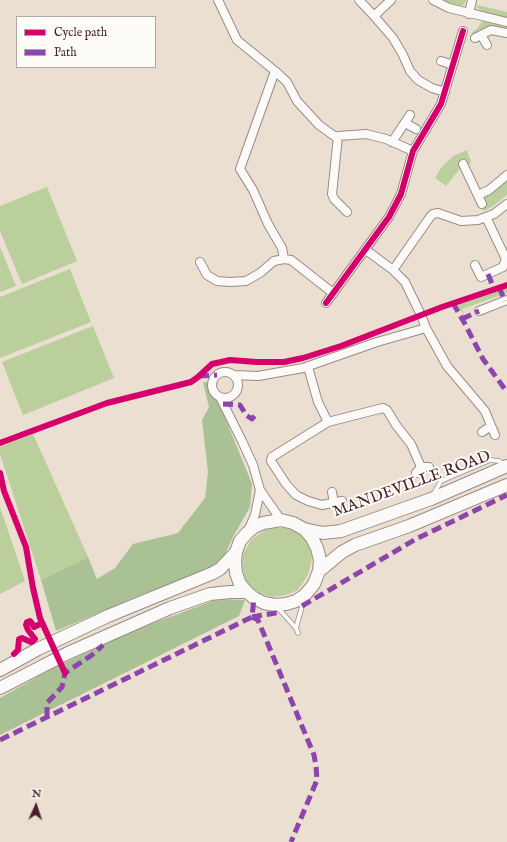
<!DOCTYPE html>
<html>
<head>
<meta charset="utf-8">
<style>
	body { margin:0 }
	#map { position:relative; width:507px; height:842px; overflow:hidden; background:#eadfd0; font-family:"IM FELL English",serif }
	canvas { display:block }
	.legend { position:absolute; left:16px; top:16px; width:140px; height:52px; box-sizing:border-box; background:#fdfcf7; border:1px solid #b5a4a5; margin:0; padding:5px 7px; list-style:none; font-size:12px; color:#4a1f2b }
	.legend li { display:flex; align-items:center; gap:8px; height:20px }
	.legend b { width:20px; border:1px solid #b5a4a5 }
	.north { position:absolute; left:16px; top:786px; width:40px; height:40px; -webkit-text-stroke:3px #fdfcf7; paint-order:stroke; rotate:3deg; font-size:11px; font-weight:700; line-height:16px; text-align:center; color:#4a1f2b }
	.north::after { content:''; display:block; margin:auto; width:14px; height:18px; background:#4a1f2b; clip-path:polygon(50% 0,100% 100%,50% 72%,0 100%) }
</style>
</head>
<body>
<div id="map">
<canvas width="507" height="842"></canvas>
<ul class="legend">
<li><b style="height:5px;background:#d6006c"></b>Cycle path</li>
<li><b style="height:5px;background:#8e44ad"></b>Path</li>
</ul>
<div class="north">N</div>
</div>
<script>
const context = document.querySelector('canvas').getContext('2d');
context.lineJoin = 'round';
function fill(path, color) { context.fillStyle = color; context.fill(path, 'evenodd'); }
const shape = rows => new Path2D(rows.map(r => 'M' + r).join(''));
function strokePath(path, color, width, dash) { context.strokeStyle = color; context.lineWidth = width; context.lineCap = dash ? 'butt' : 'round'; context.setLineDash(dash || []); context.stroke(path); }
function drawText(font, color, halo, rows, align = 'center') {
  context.font = font + ' "IM FELL English",serif'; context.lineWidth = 4; context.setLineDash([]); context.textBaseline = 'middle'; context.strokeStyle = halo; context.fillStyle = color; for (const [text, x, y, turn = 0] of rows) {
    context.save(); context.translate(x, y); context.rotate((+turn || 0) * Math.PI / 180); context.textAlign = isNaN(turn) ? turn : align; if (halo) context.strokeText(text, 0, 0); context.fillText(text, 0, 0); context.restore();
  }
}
const green = shape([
	[442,0,466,0,464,5,459,6],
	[477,5,507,12,507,17,483,11,477,8],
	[483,20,507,25,507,31,490,26,477,32,473,36,472,32,477,29],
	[467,150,468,154,471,161,470,164,467,166,461,162,459,163,458,164,461,167,446,186,435,178,441,168,453,156],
	[507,180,507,195,493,206,484,211,482,206,487,204,484,196],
	[47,187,77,261,22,284,0,231,0,206],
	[0,247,16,286,0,292],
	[70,269,91,322,0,358,0,297],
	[507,287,507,293,462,309,465,317,457,305],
	[93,326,114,378,23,415,2,362],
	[33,434,88,557,41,580,0,454,0,447],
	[0,507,25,581,0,594],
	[275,528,286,528,300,534,309,544,312,558,308,575,298,590,286,595,272,597,260,593,247,584,242,565,243,554,251,540,265,530]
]);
const forest = shape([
	[203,382,211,383,252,484,250,507,233,537,219,567,145,593,56,631,41,580,88,557,97,579,115,568,133,544,178,533,205,498,208,472,202,420,209,407],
	[218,599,245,600,239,616,0,735,0,698,48,671,130,632]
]);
const service = shape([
	[433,495,441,481,490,460,499,461,505,465],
	[277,607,296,628,298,633],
	[296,628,304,599]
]);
const minor = shape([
	[218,0,237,40,275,71],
	[359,0,374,16,393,38,403,55,410,71,418,80,432,88,445,92],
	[433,0,449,8,507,22],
	[469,14,472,0],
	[374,16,391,0],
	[481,35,487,45],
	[475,38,491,30,507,33],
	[441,61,453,65],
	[405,123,416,129],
	[392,142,410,115],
	[463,164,482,204],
	[478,195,489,190,507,175],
	[347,212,334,199,332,194,338,136,366,134,386,139,413,151],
	[366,250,393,270,405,282,421,315,426,328,447,366,485,411,495,435],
	[284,259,282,248,268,224,253,190,240,169,275,71,287,82,297,101,319,125,337,138],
	[200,262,207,275,217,281,230,282,246,281,260,273,274,261,284,259,291,260,333,293],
	[475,265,481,277,503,267,506,259,486,217],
	[393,270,430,217,433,214,438,213,461,221,478,220,494,214,507,204],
	[326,303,389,217,401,194,413,151,441,104,463,31],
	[479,311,507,300],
	[308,367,318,402,328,422],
	'212 385a13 13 0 1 1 26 0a13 13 0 1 1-26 0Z',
	[234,375,258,376,303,368,377,342,426,328],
	[220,397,242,441,253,465,260,490,281,520],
	[482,432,491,426],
	[416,473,421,467,429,467],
	[332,492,334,503],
	[342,501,322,505,308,501,296,495,286,484,271,461,272,457,328,422,383,408,387,410,396,425,411,444,421,467],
	[248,531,255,515,260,490]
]);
const primary = shape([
	[304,529,323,533,341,531,431,499,507,466],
	[319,571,342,552,355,545,409,526,507,485],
	[0,670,38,649,108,616,213,573,220,569,236,552,240,541,247,533,254,527,263,523,281,520,293,523,304,529,312,538,317,548,320,560,319,571,314,584,305,595,296,601,286,604,275,605,264,603,254,598,247,592,240,584,236,573,235,562,236,552],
	[0,688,68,653,170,608,210,594,230,592,247,592]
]);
const quiet = shape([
	[488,274,494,289],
	[499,287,505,301],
	[453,303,465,324,483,359,507,392],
	[462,319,479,311],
	[199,376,217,375],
	[223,404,240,405,246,415,252,419,257,413],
	[302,606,416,539,507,495],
	[252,617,258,620,314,755,316,766,317,780,291,842],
	[252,617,281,612],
	[47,717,47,703,62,687,65,673,92,655,103,645],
	[0,740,252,617,254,598]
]);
const cycleway = shape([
	[326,303,389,217,401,194,413,151,441,104,463,31],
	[0,443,107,403,191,382,198,377,212,364,230,360,256,362,284,362,303,358,341,346,442,307,507,285],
	[0,473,4,491,26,547,33,588,40,618,65,673],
	[14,654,18,650,19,639,22,638,31,642,33,641,35,639,28,630,26,625,27,622,30,621,31,622,34,627,42,623]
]);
const streetNames = [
	["MANDEVILLE ROAD",412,485,-20]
];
fill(green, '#bacf9c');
fill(forest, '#aac195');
strokePath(service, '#998c87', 5.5);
strokePath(minor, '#998c87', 10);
strokePath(primary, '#998c87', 14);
strokePath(service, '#fcfaf8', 4);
strokePath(minor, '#fcfaf8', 8);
strokePath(primary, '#fcfaf8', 12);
strokePath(quiet, '#8e44ad', 5, [10, 5]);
strokePath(cycleway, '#d6006c', 6);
drawText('16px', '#4a1f2b', '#fdfcf7', streetNames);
</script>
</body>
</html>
